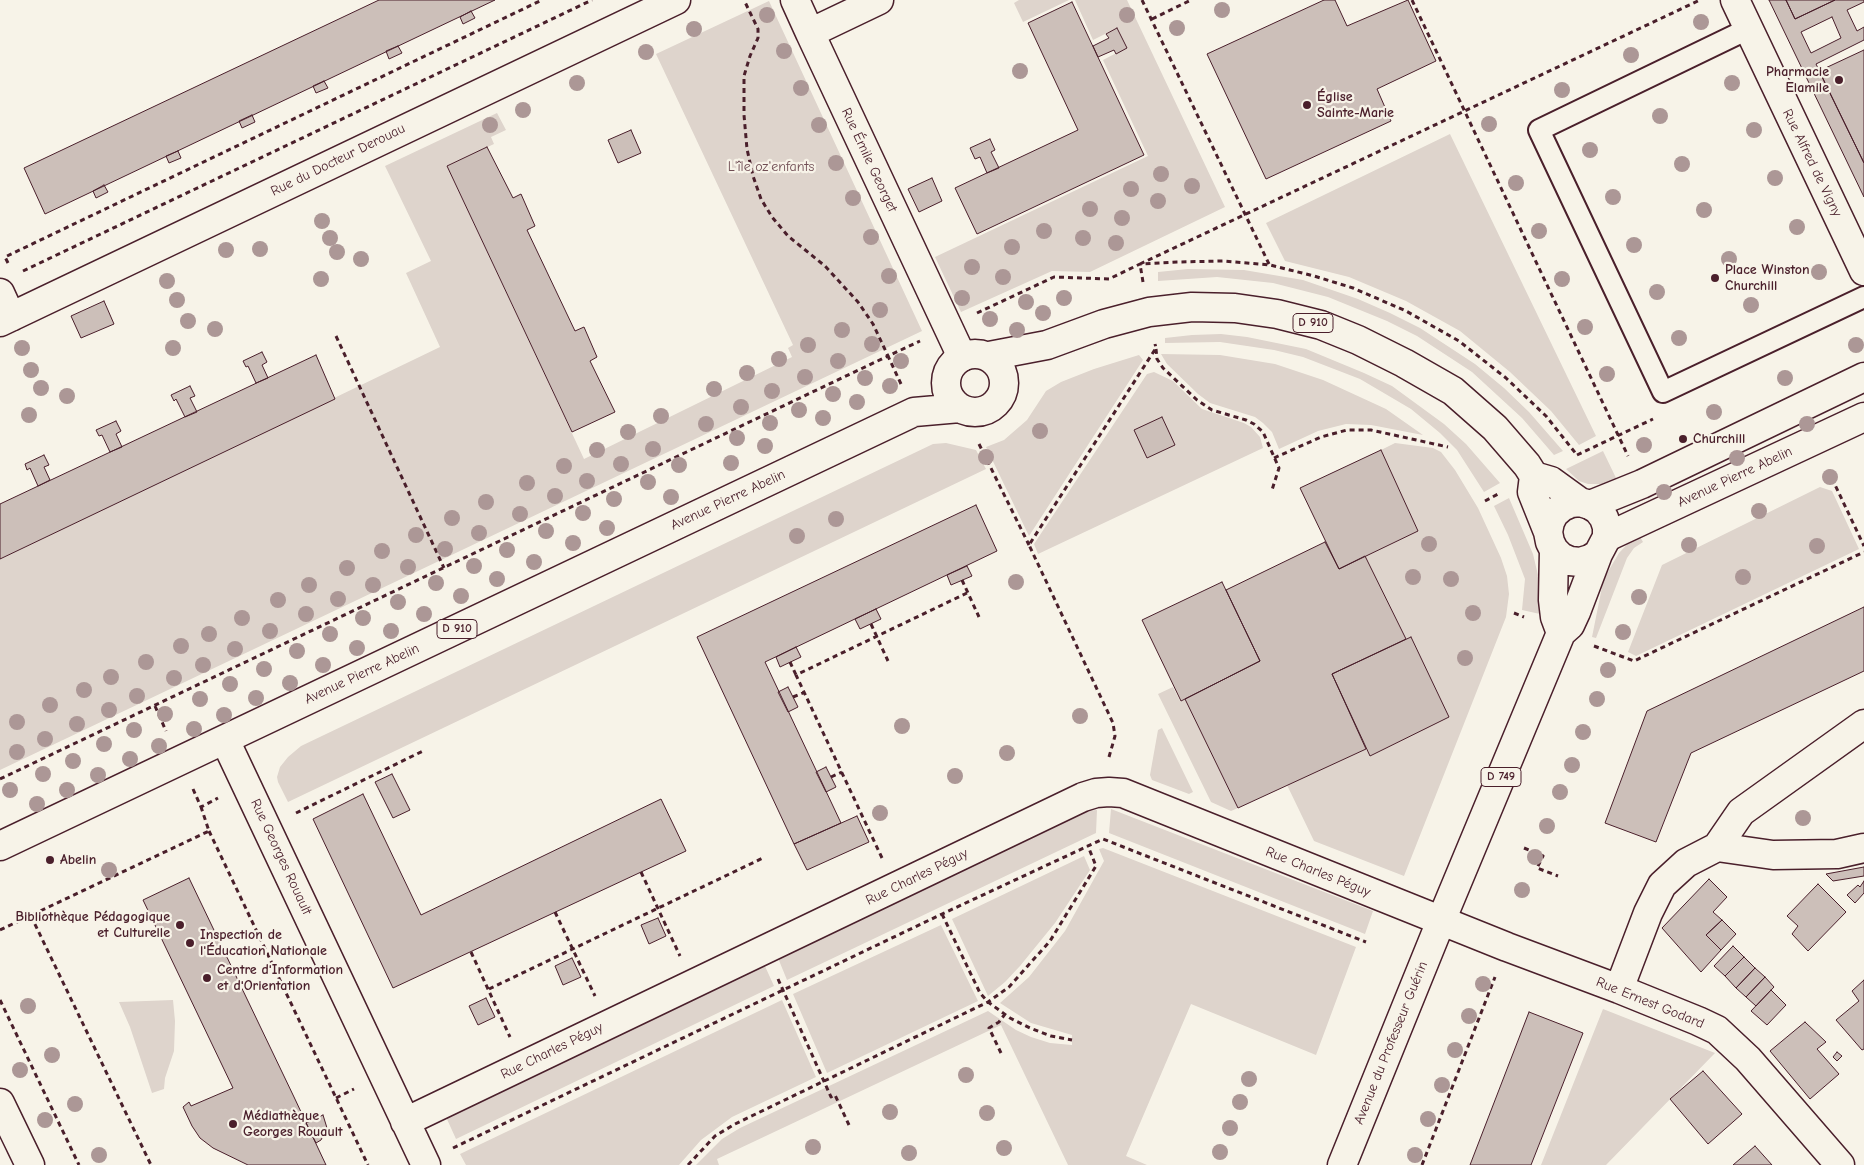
<!DOCTYPE html>
<html>
<head>
<meta charset="utf-8">
<style>
	body { margin:0 }
	canvas { display:block; background:#f7f3e8 }
</style>
</head>
<body>
<canvas width="1864" height="1165"></canvas>
<script>
const context = document.querySelector('canvas').getContext('2d');
context.lineJoin = 'round';
function fill(path, color) { context.fillStyle = color; context.fill(path, 'evenodd'); }
const shape = rows => new Path2D(rows.map(r => 'M' + r).join(''));
function strokePath(path, color, width, dash) { context.strokeStyle = color; context.lineWidth = width; context.lineCap = dash ? 'butt' : 'round'; context.setLineDash(dash || []); context.stroke(path); }
function drawText(font, color, halo, rows, align = 'center') {
  context.font = font + ' "Comic Neue",sans-serif'; context.lineWidth = 4.5; context.setLineDash([]); context.textBaseline = 'middle'; context.strokeStyle = halo; context.fillStyle = color; for (const [text, x, y, turn = 0] of rows) {
    context.save(); context.translate(x, y); context.rotate((+turn || 0) * Math.PI / 180); context.textAlign = isNaN(turn) ? turn : align; if (halo) context.strokeText(text, 0, 0); context.fillText(text, 0, 0); context.restore();
  }
}
const green = shape([
	[1019,0,1069,0,1023,22,1014,3],
	[1075,0,1127,0,1225,207,1090,272,1052,271,961,312,935,257,1148,156,1103,60,1126,48,1117,28,1093,40],
	[769,1,922,331,0,770,0,559,440,347,406,273,431,261,385,166,497,113,506,130,491,137,494,144,447,166,584,459,792,357,788,348,793,345,656,54],
	[1450,134,1596,436,1579,445,1551,411,1510,372,1460,331,1406,301,1349,277,1285,261,1266,223],
	[1188,269,1244,270,1303,280,1358,299,1390,313,1420,328,1475,364,1504,388,1529,412,1563,451,1554,455,1522,418,1472,372,1417,336,1387,321,1328,297,1273,283,1217,277,1158,281,1158,272],
	[1221,334,1247,337,1306,349,1364,373,1392,386,1444,424,1466,444,1500,483,1484,492,1457,450,1440,433,1411,409,1360,379,1303,357,1274,350,1220,342,1165,343,1165,338,1192,335],
	[1161,354,1220,355,1275,364,1323,380,1386,409,1423,435,1371,425,1346,424,1318,431,1279,449,1272,432,1263,423,1255,417,1210,403,1198,394,1167,364],
	[1139,355,1143,360,1029,536,986,447,1004,440,1027,420,1046,391,1061,382,1094,369],
	[1154,372,1173,381,1202,409,1244,423,1251,427,1260,437,1263,448,1038,554,1034,544,1147,374],
	[946,443,976,450,986,469,288,802,278,782,277,777,280,767,288,757,301,746,933,444],
	[1395,443,1433,448,1441,452,1455,470,1478,508,1501,558,1507,576,1509,594,1506,617,1404,876,1314,841,1287,785,1366,749,1370,756,1448,717,1411,637,1406,639,1365,556,1418,531,1381,450],
	[1603,451,1617,480,1607,484,1588,484,1579,481,1566,469],
	[1820,487,1832,491,1859,549,1636,656,1628,652,1662,565],
	[1509,498,1533,554,1542,592,1540,614,1522,610,1525,579,1508,535,1494,506],
	[1638,533,1643,542,1634,548,1627,558,1596,638,1592,637,1602,587,1606,575,1619,553],
	[1173,687,1180,701,1185,699,1238,808,1231,811,1211,802,1158,694],
	[1162,728,1193,792,1189,794,1152,780,1150,775,1158,730],
	[1111,809,1373,911,1365,934,1109,833],
	[1097,810,1096,833,787,980,778,958,1086,811],
	[1103,848,1356,947,1316,1055,1191,1004,1126,1156,1147,1165,1068,1165,1001,1025,717,1159,719,1165,696,1165,722,1139,740,1128,988,1011,1016,1030,1031,1037,1050,1043,1072,1045,1072,1035,1031,1023,1000,1003,1029,977,1065,931,1104,861,1099,849],
	[1084,856,1090,870,1055,923,1020,966,1005,982,988,996,952,919],
	[941,925,978,1001,827,1073,793,994],
	[764,964,774,986,456,1139,446,1117],
	[173,1000,175,1021,174,1051,165,1078,164,1089,152,1093,130,1027,119,1002],
	[782,1000,816,1077,732,1117,701,1140,679,1165,466,1165,460,1154],
	[1603,1009,1715,1053,1606,1165,1541,1165]
]);
const building = shape([
	[379,0,495,0,45,214,24,168,379,0],
	[1324,0,1335,0,1347,26,1408,0,1436,61,1377,89,1391,121,1266,179,1207,54,1324,0],
	[1769,0,1786,0,1795,19,1835,0,1864,0,1864,2,1847,10,1857,31,1864,27,1864,40,1816,64,1864,163,1864,197,1769,0],
	[1832,17,1841,38,1811,53,1801,32,1832,17],
	[1786,0,1835,0,1795,19,1786,0],
	[1072,2,1144,155,977,234,955,188,1078,130,1028,23,1072,2],
	[471,11,475,18,463,24,460,17,471,11],
	[1117,28,1127,48,1116,54,1114,50,1098,57,1093,46,1109,38,1106,34,1117,28],
	[398,46,402,53,389,59,386,51,398,46],
	[1864,50,1864,163,1819,71,1864,50],
	[324,81,328,88,316,93,313,86,324,81],
	[252,115,255,122,242,128,239,121,252,115],
	[631,130,641,153,618,163,608,140,631,130],
	[990,139,995,150,991,152,999,168,987,173,980,157,975,159,970,148,990,139],
	[487,147,513,198,521,194,535,226,527,230,575,331,584,327,597,357,590,361,615,412,572,432,447,166,487,147],
	[178,151,181,158,169,163,166,156,178,151],
	[932,178,942,201,919,212,908,189,932,178],
	[104,185,108,192,96,198,93,191,104,185],
	[104,301,114,324,81,338,71,316,104,301],
	[262,352,267,362,262,365,268,378,256,383,248,366,246,367,243,361,262,352],
	[316,355,335,399,0,559,0,504,316,355],
	[190,386,195,396,190,398,197,412,185,417,176,399,174,401,171,395,190,386],
	[1162,417,1175,445,1147,458,1134,430,1162,417],
	[116,421,121,431,116,434,122,447,110,452,102,435,99,436,96,430,116,421],
	[1381,450,1418,531,1339,569,1300,488,1381,450],
	[44,455,49,465,44,467,50,480,38,486,30,468,27,470,25,464,44,455],
	[976,505,997,551,765,662,841,823,794,844,697,637,976,505],
	[1325,542,1339,569,1365,556,1406,639,1332,674,1366,749,1238,808,1185,699,1260,661,1226,590,1325,542],
	[967,566,972,576,951,585,947,575,967,566],
	[1222,582,1260,661,1181,701,1142,620,1222,582],
	[1864,607,1864,671,1691,753,1656,842,1605,823,1647,711,1864,607],
	[876,609,881,619,860,629,855,619,876,609],
	[1411,637,1449,717,1370,756,1332,674,1411,637],
	[796,647,801,657,780,667,776,657,796,647],
	[788,687,798,707,788,712,778,692,788,687],
	[826,767,836,787,826,792,816,772,826,767],
	[392,774,410,810,393,818,375,782,392,774],
	[363,794,421,915,661,799,686,851,393,988,313,819,363,794],
	[857,816,869,842,807,870,794,844,857,816],
	[1864,867,1864,876,1833,881,1826,874,1864,867],
	[189,878,294,1097,326,1165,248,1165,213,1148,200,1138,192,1126,183,1107,189,1102,191,1106,233,1088,143,900,189,878],
	[1709,879,1727,897,1713,912,1722,920,1706,935,1721,950,1701,972,1662,928,1709,879],
	[1864,881,1864,893,1855,903,1847,895,1858,885,1860,887,1864,881],
	[1818,884,1846,912,1808,951,1792,934,1798,926,1787,916,1818,884],
	[658,918,666,936,649,944,641,925,658,918],
	[1722,920,1736,934,1721,950,1706,935,1722,920],
	[1733,946,1744,957,1725,976,1714,966,1733,946],
	[1744,957,1755,968,1736,988,1725,976,1744,957],
	[572,958,581,977,563,985,555,966,572,958],
	[1755,968,1765,977,1746,997,1736,988,1755,968],
	[1765,977,1774,987,1756,1006,1746,997,1765,977],
	[1864,980,1864,1049,1862,1050,1836,1020,1859,1001,1852,991,1864,980],
	[1771,990,1786,1005,1767,1025,1751,1011,1771,990],
	[486,998,495,1017,478,1025,469,1006,486,998],
	[1529,1012,1583,1033,1531,1165,1470,1165,1529,1012],
	[1805,1022,1826,1042,1817,1049,1839,1074,1810,1099,1770,1051,1805,1022],
	[1837,1052,1842,1056,1837,1061,1833,1057,1837,1052],
	[1703,1071,1742,1114,1708,1144,1670,1099,1703,1071],
	[323,1115,327,1128,321,1140,316,1143,306,1123,323,1115],
	[1755,1146,1772,1165,1733,1165,1755,1146]
]);
const path = shape([
	[1142,0,1269,264],
	[1412,0,1628,456],
	[1152,19,1191,0],
	[8,263,5,257,542,0],
	[23,271,592,0],
	[1143,282,1140,264,1700,0],
	[977,313,1054,277,1109,279,1140,264,1177,262,1223,261,1270,265,1314,276,1353,288,1406,311,1459,341,1506,378,1546,416,1577,455],
	[336,336,444,568],
	[1156,349,1157,359,1163,368,1197,400,1212,410,1246,420,1254,424,1263,432,1279,468,1272,490],
	[901,384,888,356,920,341],
	[979,444,1029,545],
	[1577,455,1653,419],
	[1274,458,1321,437,1347,430,1371,430,1448,447],
	[1828,470,1864,546],
	[1485,501,1500,493],
	[962,580,979,617],
	[1514,613,1524,617],
	[871,624,888,661],
	[1594,646,1634,661,1864,552],
	[790,662,796,675],
	[793,697,805,692],
	[155,706,166,731],
	[1109,757,1115,736,1113,723,1029,545,1156,348,1155,344],
	[831,777,842,772],
	[0,779,888,356,873,324,858,302,825,266,788,236,772,217,761,199,753,176,747,149,744,115,744,76,750,56,758,38,758,29,744,0],
	[193,789,201,807,218,798],
	[296,813,425,750],
	[209,831,368,1165],
	[1524,848,1543,856,1537,868,1558,876],
	[882,858,796,675,967,593],
	[641,872,680,956],
	[555,912,595,996],
	[942,914,980,993,988,1002,1010,1018,1030,1028,1051,1036,1072,1040],
	[31,916,151,1165],
	[0,930,209,831,201,807],
	[471,952,510,1037],
	[778,979,831,1097,835,1095,849,1125],
	[489,989,765,857],
	[0,1000,79,1165],
	[1001,1053,989,1028,999,1022,1005,1014],
	[336,1098,354,1089],
	[453,1148,942,914,1103,839,1366,942],
	[688,1165,715,1136,735,1124,988,1002,1009,987,1050,941,1096,866,1088,846],
	[1422,1165,1495,977]
]);
const lane = shape([
	[1748,29,1539,130,1663,392,1864,297]
]);
const street = shape([
	[795,0,810,33],
	[879,0,810,33,962,357],
	[1735,0,1864,271],
	[0,293,11,317],
	[0,322,676,0],
	[225,740,426,1165],
	[1717,847,1773,855,1837,854,1864,848],
	[1619,989,1648,913,1662,885,1686,863,1717,847,1741,812,1864,724],
	[0,1103,30,1165],
	[405,1122,1083,797,1096,793,1109,792,1123,793,1507,947,1619,989,1698,1021,1717,1030,1748,1059,1840,1165]
]);
const secondary = shape([
	[1590,505,1642,484,1864,377],
	[1607,537,1864,417]
]);
const primary = shape([
	'946 383a29 29 0 1 1 58 0a29 29 0 1 1-58 0Z',
	[989,356,1047,345,1104,324,1149,312,1192,307,1235,308,1277,314,1321,325,1358,340,1404,363,1453,391,1495,428,1527,465,1534,476,1532,492,1548,532],
	[1534,476,1551,481,1580,502],
	[1554,550,1553,600,1555,617,1561,633],
	[0,846,914,412,960,408],
	[1342,1165,1441,921,1561,633,1570,625,1576,612,1598,554,1607,537,1607,527,1604,518,1598,510,1590,505,1580,502,1571,503,1562,507,1554,514,1550,522,1548,532,1550,542,1554,550,1561,557,1570,561,1580,562,1590,559,1598,554]
]);
const trees = [
	[1222,10],
	[767,15],
	[1127,15],
	[1701,22],
	[1177,28],
	[694,29],
	[784,51],
	[646,52],
	[1631,55],
	[1020,71],
	[577,83],
	[1732,83],
	[801,88],
	[1562,90],
	[523,110],
	[1660,116],
	[1489,124],
	[490,125],
	[819,125],
	[1754,130],
	[1590,150],
	[836,163],
	[1682,164],
	[1161,174],
	[1775,178],
	[1516,183],
	[1192,186],
	[1131,189],
	[1613,197],
	[853,198],
	[1158,201],
	[1090,209],
	[1704,210],
	[1122,218],
	[322,221],
	[1797,227],
	[1044,231],
	[1539,231],
	[871,237],
	[330,238],
	[1083,238],
	[1116,243],
	[1634,245],
	[1012,247],
	[260,249],
	[226,250],
	[337,252],
	[361,259],
	[1729,259],
	[972,267],
	[1819,272],
	[889,276],
	[1003,277],
	[321,279],
	[1562,279],
	[167,281],
	[1657,292],
	[962,298],
	[1064,298],
	[177,300],
	[1026,302],
	[1751,305],
	[880,310],
	[1043,313],
	[990,319],
	[188,321],
	[1585,327],
	[215,329],
	[842,330],
	[1017,330],
	[1679,338],
	[872,344],
	[808,345],
	[1856,345],
	[22,348],
	[173,348],
	[779,359],
	[838,361],
	[901,361],
	[31,370],
	[747,373],
	[1607,374],
	[805,377],
	[865,378],
	[1785,378],
	[890,386],
	[41,388],
	[714,389],
	[772,391],
	[833,394],
	[67,396],
	[857,402],
	[741,407],
	[799,410],
	[1714,412],
	[29,415],
	[661,416],
	[823,418],
	[770,423],
	[706,424],
	[1807,424],
	[1040,431],
	[628,432],
	[737,438],
	[1644,445],
	[765,446],
	[653,449],
	[597,450],
	[986,457],
	[1737,458],
	[731,463],
	[621,464],
	[679,465],
	[564,466],
	[1830,477],
	[587,481],
	[648,482],
	[527,483],
	[1664,492],
	[555,496],
	[671,497],
	[614,499],
	[486,502],
	[1759,511],
	[583,513],
	[520,514],
	[452,518],
	[836,519],
	[607,528],
	[546,531],
	[479,533],
	[416,535],
	[797,536],
	[573,543],
	[1429,544],
	[1689,545],
	[1817,546],
	[445,549],
	[507,550],
	[382,551],
	[534,562],
	[474,566],
	[408,567],
	[347,568],
	[1413,577],
	[1743,577],
	[497,579],
	[1451,579],
	[1016,582],
	[436,583],
	[309,585],
	[373,585],
	[461,596],
	[1639,597],
	[338,599],
	[278,600],
	[398,602],
	[1473,613],
	[306,614],
	[424,614],
	[242,618],
	[363,618],
	[270,631],
	[391,631],
	[1623,632],
	[209,634],
	[330,634],
	[181,646],
	[357,648],
	[235,649],
	[297,651],
	[1465,658],
	[146,662],
	[203,665],
	[323,665],
	[264,669],
	[1608,670],
	[111,677],
	[174,678],
	[290,683],
	[230,684],
	[84,690],
	[137,696],
	[256,698],
	[200,699],
	[1597,699],
	[50,705],
	[109,710],
	[165,714],
	[224,715],
	[1080,716],
	[17,722],
	[77,724],
	[902,726],
	[194,729],
	[134,730],
	[1583,732],
	[45,739],
	[104,744],
	[159,746],
	[17,752],
	[1007,753],
	[130,759],
	[73,761],
	[1572,765],
	[43,774],
	[98,775],
	[955,776],
	[10,790],
	[67,790],
	[1560,792],
	[37,804],
	[880,813],
	[1803,818],
	[1547,826],
	[1535,857],
	[109,870],
	[1522,890],
	[1483,984],
	[28,1006],
	[1469,1016],
	[1455,1050],
	[52,1055],
	[20,1070],
	[966,1075],
	[1249,1079],
	[1442,1085],
	[1240,1102],
	[75,1104],
	[890,1112],
	[987,1113],
	[1428,1119],
	[45,1120],
	[1230,1128],
	[813,1147],
	[1004,1148],
	[1220,1152],
	[909,1153],
	[99,1155],
	[1415,1155]
];
const markers = [
	[1839,80,5,"#4a1f2b"],
	[1307,105,5,"#4a1f2b"],
	[1715,278,5,"#4a1f2b"],
	[1683,439,5,"#4a1f2b"],
	[50,860,5,"#4a1f2b"],
	[180,925,5,"#4a1f2b"],
	[190,943,5,"#4a1f2b"],
	[207,978,5,"#4a1f2b"],
	[233,1124,5,"#4a1f2b"]
];
const shields = [
	[1313,323,40],
	[457,629,40],
	[1501,777,40]
];
const shieldNames = [
	["D 910",1313,323],
	["D 910",457,629],
	["D 749",1501,777]
];
const poiNames = [
	["Pharmacie",1829,72,"right"],
	["Elamile",1829,88,"right"],
	["Église",1317,97],
	["Sainte-Marie",1317,113],
	["Place Winston",1725,270],
	["Churchill",1725,286],
	["Churchill",1693,439],
	["Abelin",60,860],
	["Bibliothèque Pédagogique",170,917,"right"],
	["et Culturelle",170,933,"right"],
	["Inspection de",200,935],
	["l'Éducation Nationale",200,951],
	["Centre d'Information",217,970],
	["et d'Orientation",217,986],
	["Médiathèque",243,1116],
	["Georges Rouault",243,1132]
];
const streetNames = [
	["Rue du Docteur Derouau",338,160,-26],
	["Rue Émile Georget",869,160,65],
	["Rue Alfred de Vigny",1812,163,64],
	["Avenue Pierre Abelin",1735,477,-25],
	["Avenue Pierre Abelin",728,500,-25],
	["Avenue Pierre Abelin",362,674,-25],
	["Rue Georges Rouault",281,857,65],
	["Rue Charles Péguy",1318,872,22],
	["Rue Charles Péguy",917,877,-26],
	["Rue Ernest Godard",1650,1003,22],
	["Avenue du Professeur Guérin",1391,1043,-68],
	["Rue Charles Péguy",552,1051,-26]
];
const parkNames = [
	["L'île oz'enfants",771,167]
];
fill(green, '#ded4cc');
fill(building, '#ccbfb9');
strokePath(building, '#4a1f2b', 1);
strokePath(lane, '#4a1f2b', 24);
strokePath(street, '#4a1f2b', 31);
strokePath(secondary, '#4a1f2b', 31);
strokePath(primary, '#4a1f2b', 31);
strokePath(path, '#4a1f2b', 3, [5, 4]);
strokePath(lane, '#f7f3e8', 20);
strokePath(street, '#f7f3e8', 28);
strokePath(secondary, '#f7f3e8', 28);
strokePath(primary, '#f7f3e8', 28);
context.fillStyle = '#ac9796';
for (const [x, y] of trees) { context.beginPath(); context.arc(x, y, 8, 0, 2 * Math.PI); context.fill(); }
for (const [x, y, r, color] of markers) { const dot = new Path2D(); dot.arc(x, y, r, 0, 2 * Math.PI); context.fillStyle = color; context.fill(dot); strokePath(dot, '#f7f3e8', 2); }
for (const [x, y, w] of shields) { const box = new Path2D(); box.roundRect(x - w / 2, y - 9.5, w, 19, 4); context.fillStyle = '#f7f3e8'; context.fill(box); strokePath(box, '#4a1f2b', 1); }
drawText('bold 12px', '#4a1f2b', null, shieldNames);
drawText('bold 14px', '#4a1f2b', '#f7f3e8', poiNames, 'left');
drawText('14px', '#4a1f2b', '#f7f3e8', streetNames);
drawText('14px', '#6f4c53', '#f7f3e8', parkNames);
</script>
</body>
</html>
